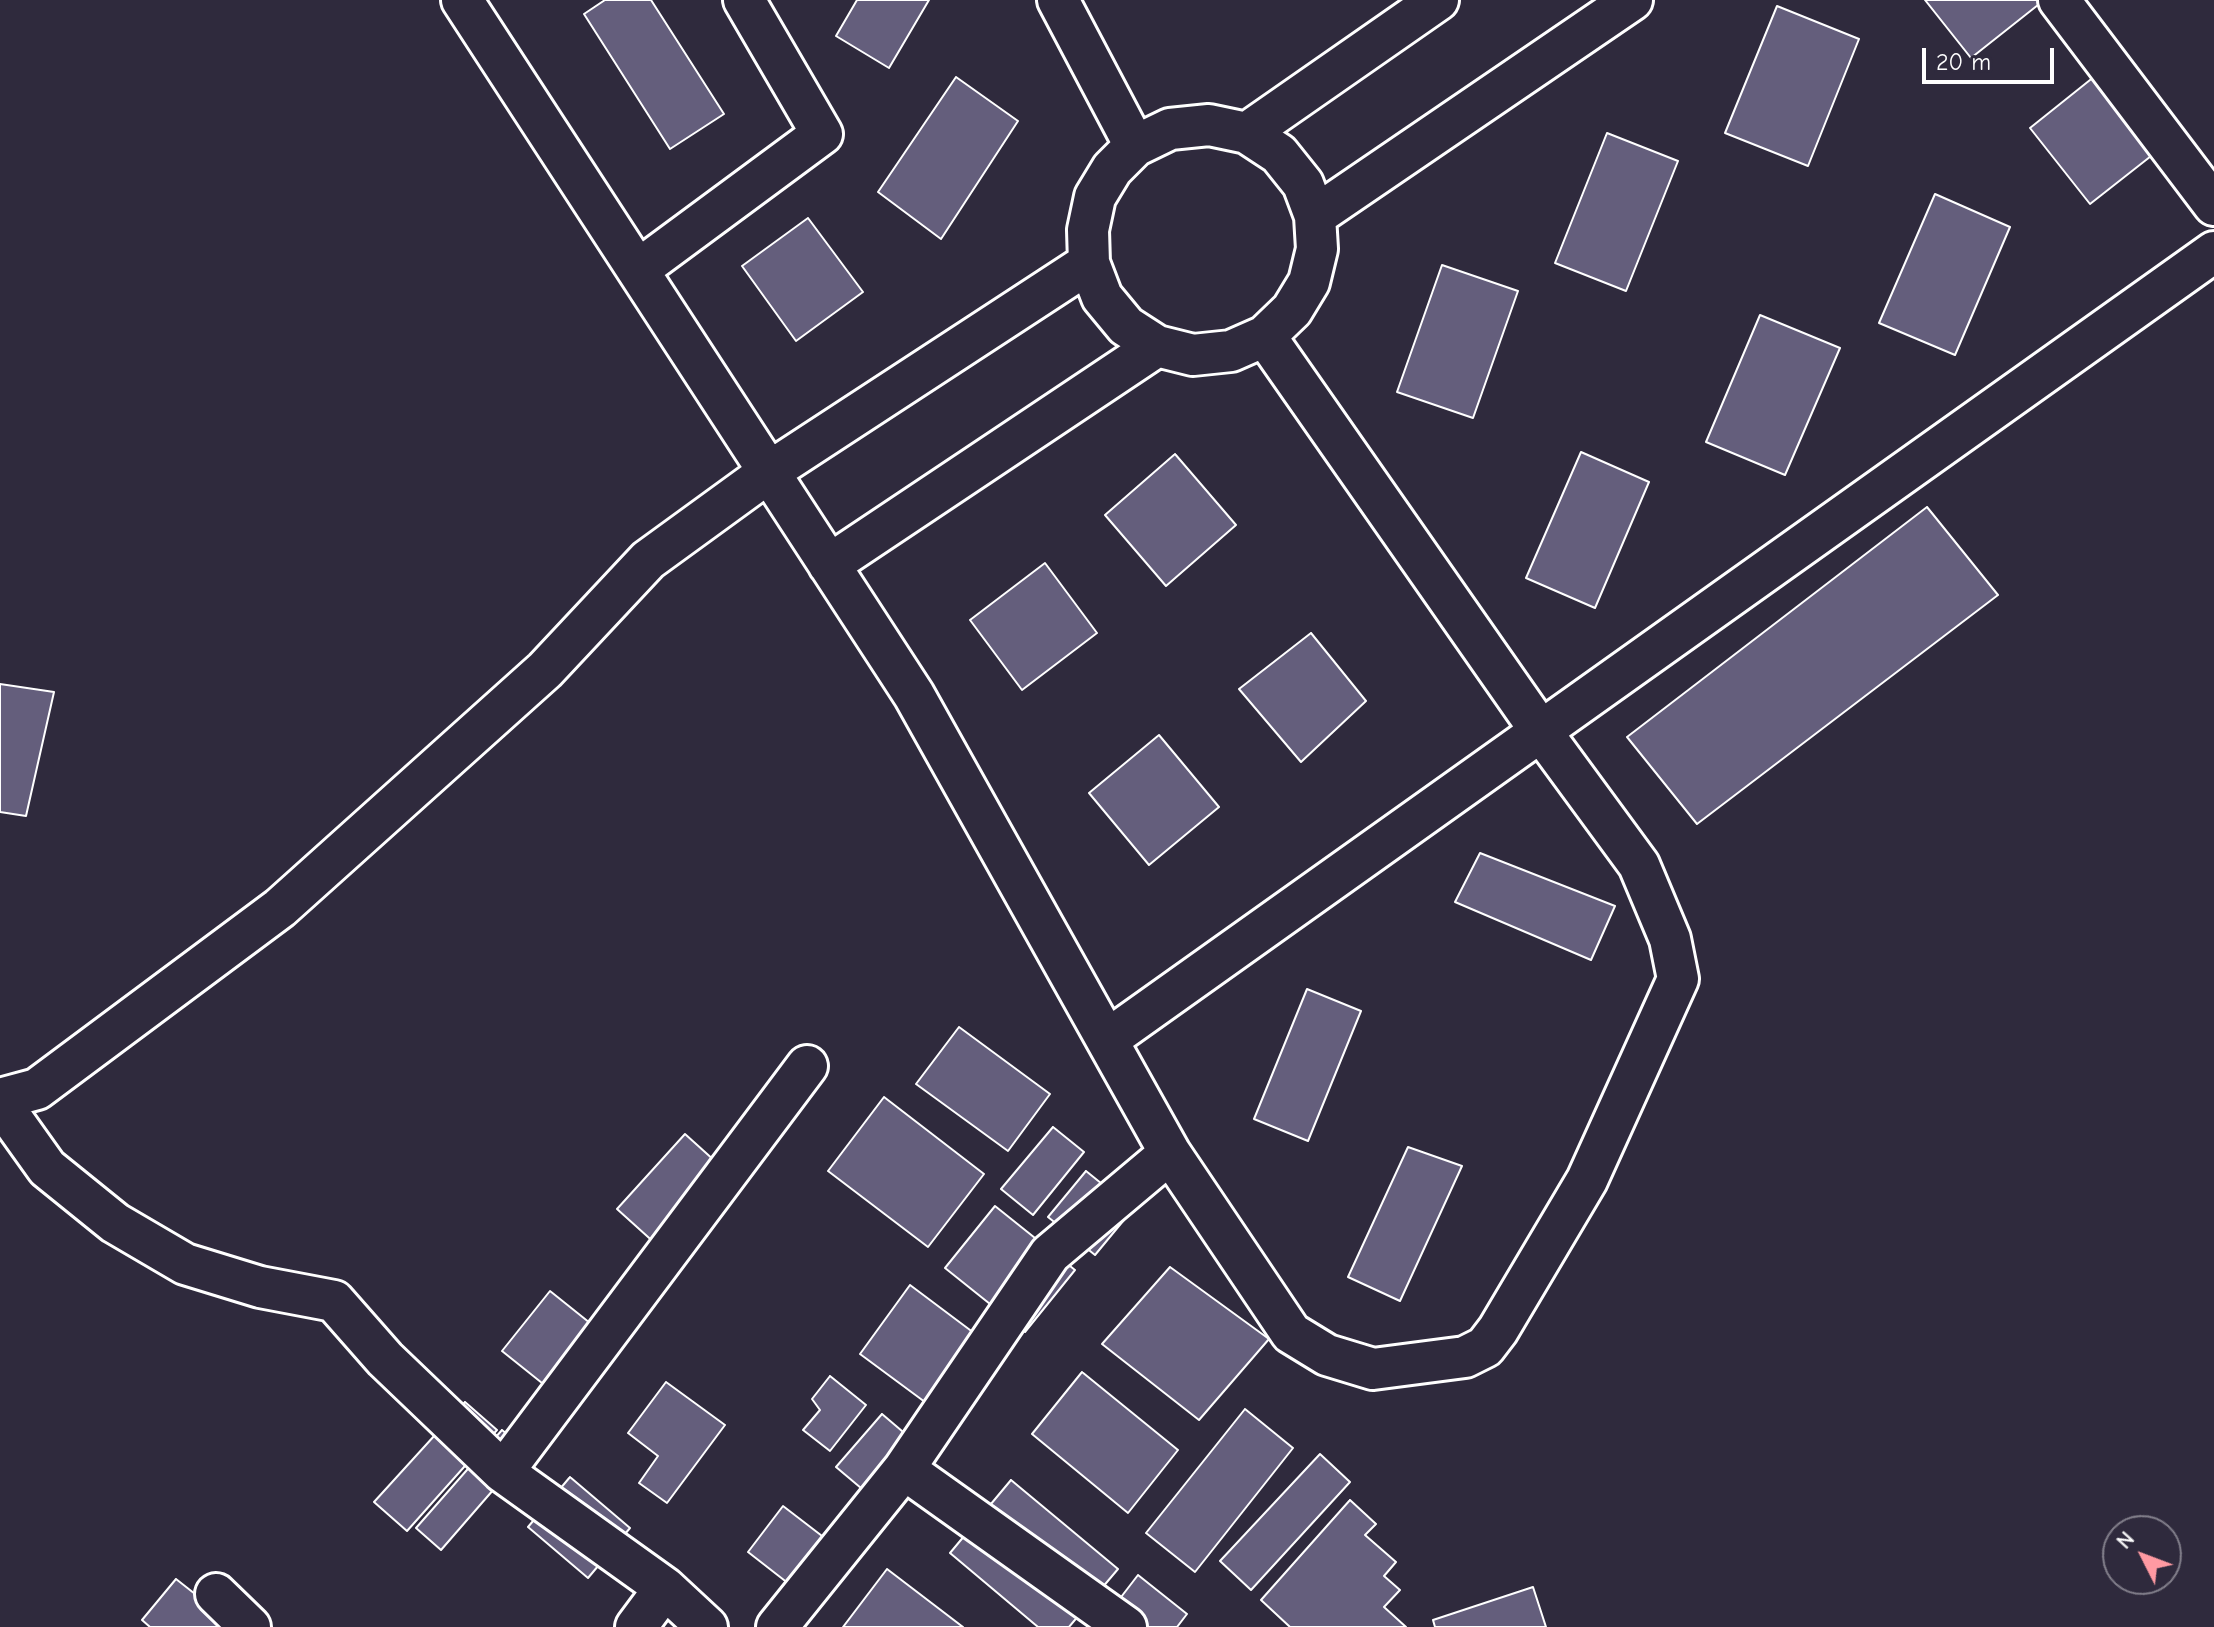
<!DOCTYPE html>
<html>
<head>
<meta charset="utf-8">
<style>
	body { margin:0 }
	#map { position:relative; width:2214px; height:1627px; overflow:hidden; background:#2f2a3d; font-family:"Comic Neue",sans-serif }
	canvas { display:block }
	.north { position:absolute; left:2102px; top:1515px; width:80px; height:80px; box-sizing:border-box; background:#2f2a3d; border:2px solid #827f8b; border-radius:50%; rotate:312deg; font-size:22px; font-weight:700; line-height:32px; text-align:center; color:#fff }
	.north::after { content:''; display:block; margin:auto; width:28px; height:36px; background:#ff9aa2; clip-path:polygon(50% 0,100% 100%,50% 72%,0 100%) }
	.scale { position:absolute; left:1922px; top:48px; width:132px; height:36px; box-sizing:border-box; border:4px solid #fff; border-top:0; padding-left:10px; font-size:24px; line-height:28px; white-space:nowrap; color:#fff; -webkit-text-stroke:6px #2f2a3d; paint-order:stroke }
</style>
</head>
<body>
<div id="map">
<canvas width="2214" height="1627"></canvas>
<div class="north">N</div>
<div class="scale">20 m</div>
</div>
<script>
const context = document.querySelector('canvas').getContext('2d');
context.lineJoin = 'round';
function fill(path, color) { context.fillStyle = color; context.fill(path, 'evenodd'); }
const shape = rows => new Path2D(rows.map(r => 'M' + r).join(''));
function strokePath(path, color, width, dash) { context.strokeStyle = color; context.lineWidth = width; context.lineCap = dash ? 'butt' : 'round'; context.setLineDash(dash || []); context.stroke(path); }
const building = shape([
	[605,0,651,0,724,114,670,149,584,14,605,0],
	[857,0,929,0,889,68,836,36,857,0],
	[1925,0,2042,0,2043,1,1971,58,1925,0],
	[1777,6,1859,39,1808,166,1725,133,1777,6],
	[2100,72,2160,149,2090,204,2030,128,2100,72],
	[956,77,1018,121,941,239,878,192,956,77],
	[1607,133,1678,161,1626,291,1555,263,1607,133],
	[1935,194,2010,227,1955,355,1879,323,1935,194],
	[808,218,863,292,796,341,742,266,808,218],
	[1442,265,1518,291,1473,418,1397,392,1442,265],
	[1760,315,1840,348,1785,475,1706,442,1760,315],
	[1581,452,1649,482,1595,608,1526,578,1581,452],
	[1175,454,1236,525,1166,586,1105,515,1175,454],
	[1927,507,1998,595,1697,824,1627,737,1927,507],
	[1045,563,1097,633,1022,690,970,620,1045,563],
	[1311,633,1366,701,1301,762,1239,689,1311,633],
	[0,684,54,692,26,816,0,812,0,684],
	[1159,735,1219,807,1149,865,1089,793,1159,735],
	[1480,853,1615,906,1591,960,1455,902,1480,853],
	[1307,989,1361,1011,1308,1141,1254,1119,1307,989],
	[959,1027,1050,1094,1008,1151,916,1084,959,1027],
	[884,1097,984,1174,928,1247,828,1171,884,1097],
	[1053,1127,1084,1152,1033,1215,1001,1189,1053,1127],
	[685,1134,726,1171,658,1246,617,1209,685,1134],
	[1408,1147,1462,1166,1400,1301,1348,1277,1408,1147],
	[1086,1171,1133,1209,1095,1255,1048,1217,1086,1171],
	[995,1206,1075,1270,1025,1332,945,1268,995,1206],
	[1170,1267,1269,1339,1199,1420,1102,1344,1170,1267],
	[910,1285,1006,1357,956,1425,860,1354,910,1285],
	[550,1291,610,1339,562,1399,502,1351,550,1291],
	[1082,1372,1178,1450,1128,1513,1032,1434,1082,1372],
	[830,1376,866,1405,830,1451,803,1430,820,1410,812,1399,830,1376],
	[666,1382,725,1425,667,1503,639,1483,658,1456,628,1433,666,1382],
	[465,1402,497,1430,407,1531,374,1502,465,1402],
	[1245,1409,1293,1448,1195,1572,1146,1533,1245,1409],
	[882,1414,936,1460,893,1515,836,1467,882,1414],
	[502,1430,527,1451,441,1550,416,1528,502,1430],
	[1320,1454,1350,1482,1251,1590,1220,1561,1320,1454],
	[570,1477,630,1528,588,1578,528,1527,570,1477],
	[1011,1480,1118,1569,1069,1627,1038,1627,950,1553,1011,1480],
	[1350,1500,1376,1524,1365,1535,1396,1562,1384,1576,1400,1590,1384,1607,1406,1627,1290,1627,1261,1600,1350,1500],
	[783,1506,852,1559,816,1605,748,1552,783,1506],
	[887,1569,963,1627,843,1627,887,1569],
	[1138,1575,1187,1614,1177,1627,1098,1627,1138,1575],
	[176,1579,237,1627,150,1627,142,1620,176,1579],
	[1533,1587,1546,1627,1435,1627,1433,1620,1533,1587]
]);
const minor = shape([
	[462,0,914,695,1170,1153,1291,1333,1327,1355,1373,1369,1465,1357,1485,1347,1498,1330,1587,1180,1678,979,1670,939,1639,865,1540,730,1265,336],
	[1058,0,1135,146],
	[2059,0,2214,205],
	[1247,133,1279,154,1303,184,1315,216,1317,249,1309,282,1292,310,1265,336,1231,351,1193,355,1157,346,1126,326,1102,297,1089,263,1088,230,1095,197,1112,169,1135,146,1170,129,1209,125,1247,133,1438,0],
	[1315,216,1632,0],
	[638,270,822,134,744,0],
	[829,565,1157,346],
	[1107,1040,2214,252],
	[0,1099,37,1089,280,908,545,670,648,560,769,472,1089,263],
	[0,1102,47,1168,115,1223,185,1264,260,1287,334,1301,385,1359,503,1472],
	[904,1469,1126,1627],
	[216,1594,250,1627],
	[636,1627,665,1588],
	[707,1627,665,1588,503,1472,807,1066],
	[777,1627,904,1469,1050,1254,1170,1153]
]);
fill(building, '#645e7c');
strokePath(building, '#fff', 2);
strokePath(minor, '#fff', 46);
strokePath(minor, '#2f2a3d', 40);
</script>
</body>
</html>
